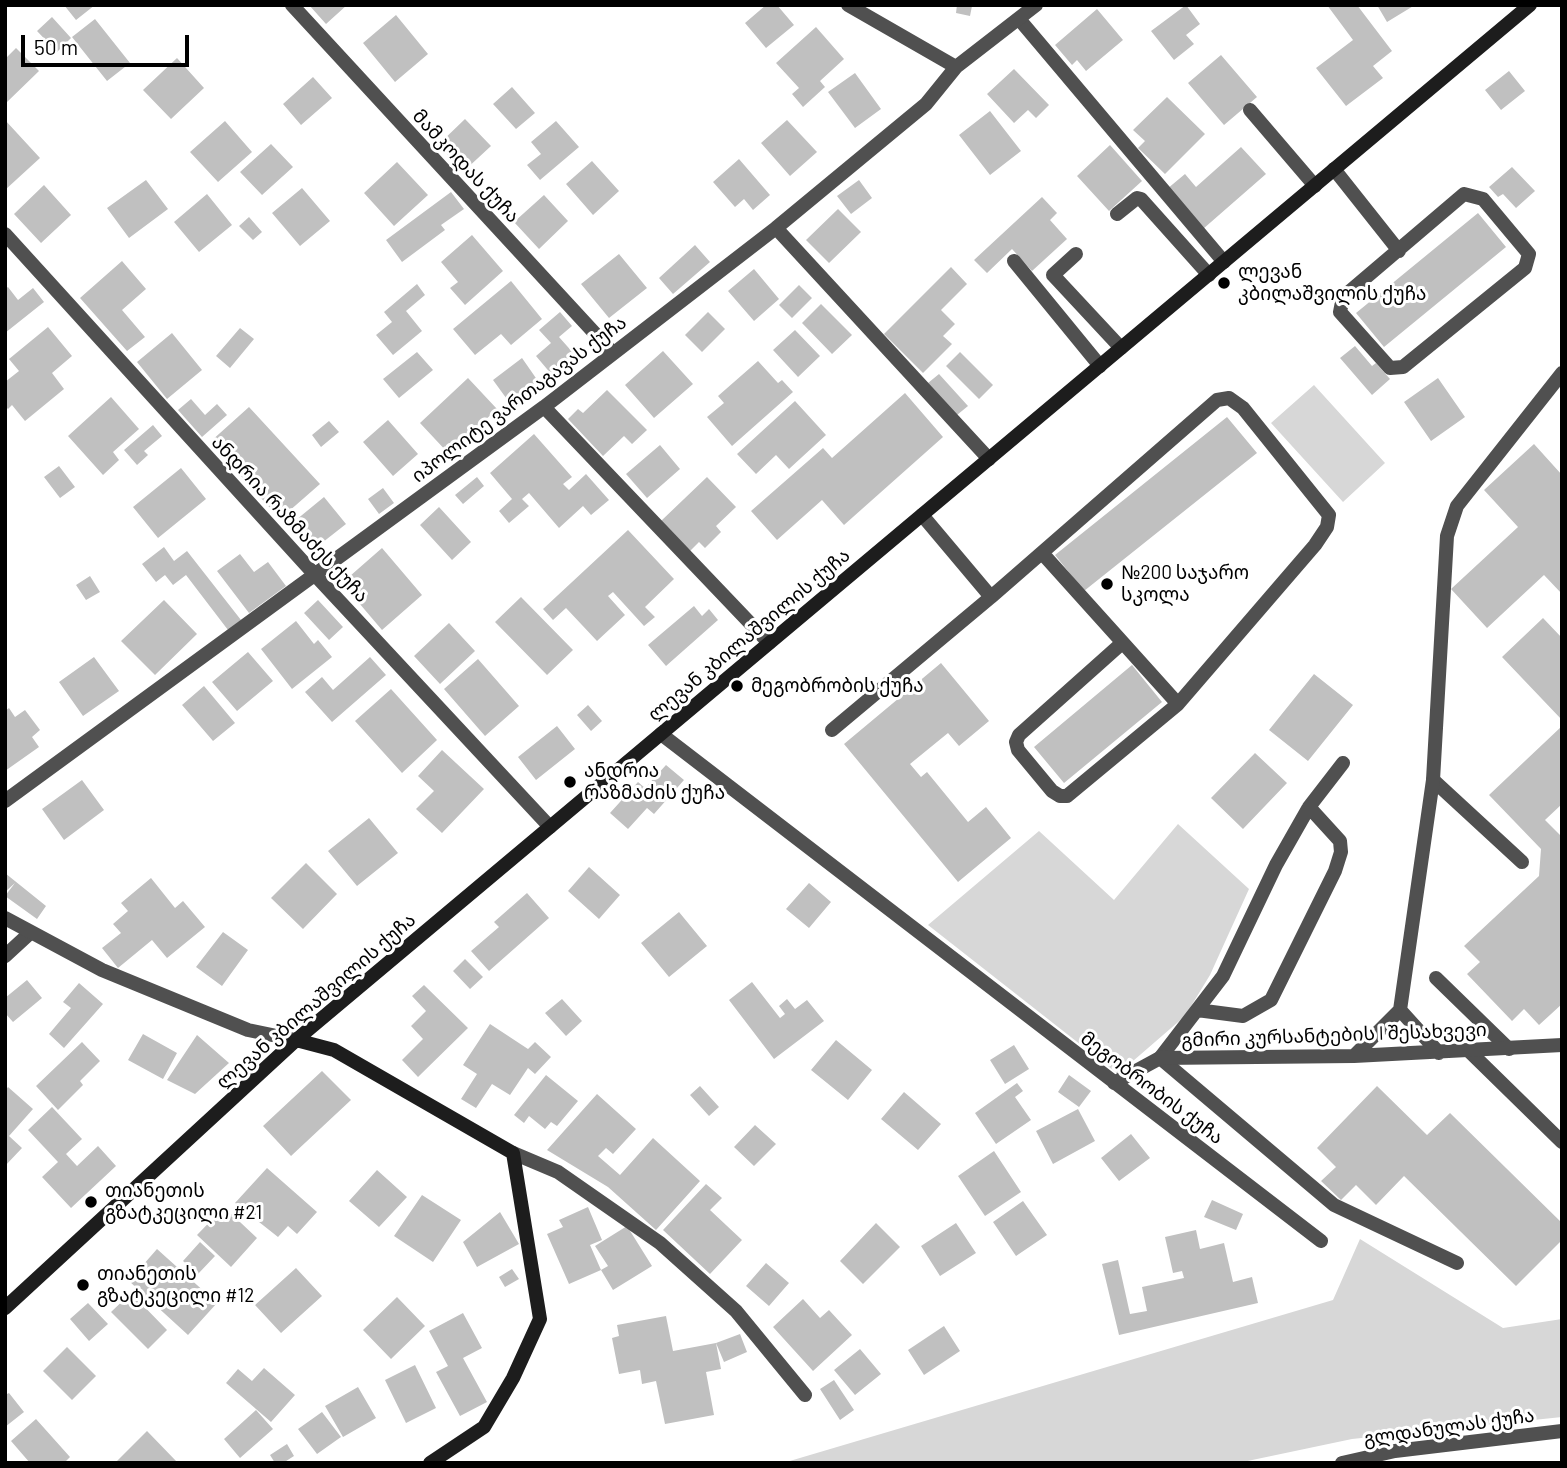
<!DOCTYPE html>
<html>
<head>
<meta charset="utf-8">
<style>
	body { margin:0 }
	#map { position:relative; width:1567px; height:1468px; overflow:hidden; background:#fff; font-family:Barlow,sans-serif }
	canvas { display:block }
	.frame { position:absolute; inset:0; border:7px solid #000; pointer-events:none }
	.scale { position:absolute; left:21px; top:35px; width:168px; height:32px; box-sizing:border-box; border:4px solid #000; border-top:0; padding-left:9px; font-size:21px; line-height:24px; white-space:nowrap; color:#000; -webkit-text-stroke:5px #fff; paint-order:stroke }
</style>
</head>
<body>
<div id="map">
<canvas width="1567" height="1468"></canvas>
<div class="frame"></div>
<div class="scale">50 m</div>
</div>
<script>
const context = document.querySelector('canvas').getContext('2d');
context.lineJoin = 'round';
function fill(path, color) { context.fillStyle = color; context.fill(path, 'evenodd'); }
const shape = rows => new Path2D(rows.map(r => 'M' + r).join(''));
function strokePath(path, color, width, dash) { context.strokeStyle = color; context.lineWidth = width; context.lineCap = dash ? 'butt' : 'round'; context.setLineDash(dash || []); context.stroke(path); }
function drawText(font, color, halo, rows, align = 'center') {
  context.font = font + ' Barlow,"Noto Sans Georgian",sans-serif'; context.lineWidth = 6; context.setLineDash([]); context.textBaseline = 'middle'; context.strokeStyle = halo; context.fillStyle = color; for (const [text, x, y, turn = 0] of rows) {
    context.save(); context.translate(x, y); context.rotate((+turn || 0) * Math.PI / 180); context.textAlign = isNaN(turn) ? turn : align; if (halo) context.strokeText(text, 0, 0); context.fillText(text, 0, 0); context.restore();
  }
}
const green = shape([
	[1314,385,1385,463,1343,502,1271,423],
	[1178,824,1249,889,1210,975,1185,1016,1118,1074,928,925,1039,831,1114,900],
	[1360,1239,1503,1328,1562,1319,1562,1417,1352,1439,1238,1463,783,1463,1333,1300]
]);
const building = shape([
	[64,5,95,5,76,20],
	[309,5,347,5,326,24],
	[766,5,777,5,794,25,766,48,745,23],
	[957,5,972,6,970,16,956,13],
	[1186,5,1200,24,1186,35,1194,44,1174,60,1151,31],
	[1327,5,1357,5,1392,51,1373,66,1383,78,1346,106,1316,68,1353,40],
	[1377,5,1415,5,1387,22],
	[1097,9,1123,40,1086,71,1077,60,1072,65,1055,45],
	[396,15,428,54,395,82,363,43],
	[52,17,71,38,57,52,37,31],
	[95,19,130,63,107,81,72,37],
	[816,27,844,59,820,81,825,87,803,107,792,94,799,88,776,63],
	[16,48,39,71,5,104,5,59],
	[1221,55,1257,97,1224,125,1188,83],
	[177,58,204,88,171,119,143,90],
	[1014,69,1049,105,1036,118,1028,110,1014,123,987,94],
	[1509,71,1525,91,1501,110,1485,90],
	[855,73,881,109,855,128,828,92],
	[313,77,332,98,301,125,283,104],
	[512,87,535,113,516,129,493,104],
	[1167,97,1205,134,1165,174,1138,148,1145,141,1133,130],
	[990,111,1021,151,990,175,959,135],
	[465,119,491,146,464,171,438,145],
	[5,120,40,158,5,190],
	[787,120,817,152,790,176,761,143],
	[225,121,252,152,218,182,190,152],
	[556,121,579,147,540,180,527,165,541,154,531,142],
	[271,144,293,167,262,195,240,172],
	[1110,145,1142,181,1109,211,1077,176],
	[1241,147,1266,174,1203,229,1167,189,1185,174,1196,187],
	[739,159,770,195,753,210,744,199,735,207,713,182],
	[592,161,619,191,593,215,566,184],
	[397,162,428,195,394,226,364,193],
	[1512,167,1535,191,1516,208,1503,194,1498,197,1489,187],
	[146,180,168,209,129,238,107,208],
	[859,180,872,198,851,214,837,196],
	[44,185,71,215,41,243,14,214],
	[302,188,330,221,300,246,272,213],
	[451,192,464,209,441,225,445,230,402,262,386,240],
	[207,194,232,225,199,252,174,222],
	[544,195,568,221,539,249,514,222],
	[1042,197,1057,213,1050,220,1067,239,1032,271,1012,249,987,273,974,260],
	[838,209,861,232,829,263,806,240],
	[1478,213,1506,247,1384,347,1356,313],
	[249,217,262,232,253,240,239,226],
	[472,235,503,271,465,305,450,288,458,282,441,262],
	[695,245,710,262,673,294,659,278],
	[619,254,647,288,609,318,581,284],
	[122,261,146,289,122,310,145,337,127,351,80,298],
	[951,267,967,284,941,310,955,324,943,336,952,344,923,373,884,334],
	[754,269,779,299,754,321,728,291],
	[511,281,542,319,511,345,501,334,475,355,453,329],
	[417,284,425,295,406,311,422,331,393,355,376,335,392,322,384,312],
	[799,285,812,298,792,318,779,305],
	[8,287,18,300,33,288,44,302,5,333,5,289],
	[821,304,852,335,832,354,802,323],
	[560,312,572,326,559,337,575,355,552,375,536,356,551,343,539,330],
	[708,312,725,329,702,352,685,335],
	[48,327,72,356,52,373,64,389,25,421,12,405,8,409,5,406,5,382,19,371,9,359],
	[240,328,254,339,230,368,216,356],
	[795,330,820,356,798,377,773,350],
	[172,333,202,370,167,399,137,362],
	[1355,346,1372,366,1376,363,1390,379,1372,395,1340,358],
	[663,351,693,384,654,418,625,385],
	[417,352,433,370,399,398,383,379],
	[960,352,993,385,979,399,946,366],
	[522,358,538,381,509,402,493,380],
	[758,361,778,383,782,380,793,392,732,446,707,417,724,403,718,396],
	[939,374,968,406,957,415,928,383],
	[468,378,497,409,449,454,420,423],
	[1438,378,1465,417,1431,441,1404,402],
	[607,390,647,430,632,444,624,436,603,456,568,419,578,409,583,413],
	[905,393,943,437,844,525,822,500,777,540,751,511,823,448,832,458],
	[111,397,139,429,113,452,119,460,103,475,68,436],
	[191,399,205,415,217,404,227,415,202,437,178,410],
	[795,401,826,435,789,469,776,455,756,474,737,454],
	[249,407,320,484,280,519,210,442],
	[1227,417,1257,453,1084,591,1055,555],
	[388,420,418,454,393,476,363,442],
	[329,421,339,432,321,447,312,435],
	[153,425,162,436,144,451,148,455,137,465,124,450],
	[534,434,572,477,563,484,569,490,586,474,609,500,591,515,583,506,559,528,529,493,522,499,529,506,509,523,499,511,512,499,490,473],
	[1534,444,1562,475,1562,594,1544,575,1487,628,1451,589,1518,527,1484,490],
	[660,445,680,469,647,498,626,474],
	[59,466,75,487,60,498,44,477],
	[181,468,206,499,158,538,133,507],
	[477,477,484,486,463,504,455,495],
	[707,477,736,507,716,526,721,532,705,548,699,542,690,551,661,521],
	[383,488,394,503,379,514,368,499],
	[324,497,346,524,318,546,296,520],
	[439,507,471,542,452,560,420,525],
	[628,530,674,579,645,607,655,617,644,626,613,592,608,596,625,615,597,641,566,608,553,620,543,609],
	[164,547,174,561,187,551,241,620,228,630,186,575,173,585,165,575,156,582,142,564],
	[382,548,422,595,382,630,342,583],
	[240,554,254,572,268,562,286,586,249,613,217,571],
	[90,576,100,592,86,600,76,585],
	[521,597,573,650,547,675,495,622],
	[164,600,197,634,155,675,121,641],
	[318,600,343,627,329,640,304,613],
	[694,606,702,616,709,609,718,620,666,666,648,645],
	[1543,618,1562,638,1562,720,1502,657],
	[296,621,314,644,318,640,332,657,292,689,261,649],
	[449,623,475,651,440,684,414,656],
	[248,652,273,681,237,711,212,682],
	[94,657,119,691,83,716,59,682],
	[370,657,386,675,332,722,305,692,322,677,333,690],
	[478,659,519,706,485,736,444,689],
	[941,663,989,721,959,746,948,733,910,764,921,777,927,772,968,822,986,807,1011,838,958,882,844,744],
	[1132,665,1162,702,1064,783,1034,747],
	[1314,674,1353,705,1308,761,1269,730],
	[204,686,235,723,213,741,182,705],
	[391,689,437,740,402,773,355,721],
	[588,705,602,721,591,731,577,715],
	[9,708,15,717,25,710,40,730,32,737,39,747,5,771,5,711],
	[557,726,575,749,536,780,518,757],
	[1562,726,1562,804,1545,820,1562,837,1562,1004,1539,1025,1524,1009,1512,1021,1467,974,1480,962,1464,946,1539,876,1541,849,1489,795],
	[442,750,484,789,442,833,416,809,434,791,418,776],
	[1255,753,1287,783,1243,829,1211,798],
	[666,765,684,780,654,814,647,808,628,829,610,813,638,782,645,788],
	[82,780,104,810,64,840,42,809],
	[369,818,398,853,357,886,328,851],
	[306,863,337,894,303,929,271,898],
	[589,867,620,895,599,919,568,891],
	[5,873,46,906,37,919,5,896,15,883,5,892],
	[151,878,175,908,183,901,205,927,167,958,152,940,118,968,102,948,121,933,113,924,128,911,121,903],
	[809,883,831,902,809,928,786,909],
	[527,893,549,918,489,971,471,951,499,927,494,922],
	[679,912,707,946,669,977,641,943],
	[223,932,248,950,222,986,196,967],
	[465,959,483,977,470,989,453,971],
	[27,980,42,998,13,1022,5,1013,5,998],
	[752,982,780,1018,785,1014,779,1006,787,999,795,1009,807,1000,824,1021,774,1059,729,1000],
	[79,983,103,1004,64,1048,49,1034,71,1008,63,1002],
	[424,985,468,1028,418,1077,402,1060,423,1039,411,1026,426,1011,412,996],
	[562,999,582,1021,566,1036,545,1013],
	[490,1024,528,1049,535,1042,551,1057,535,1074,528,1068,510,1095,492,1084,476,1108,461,1099,477,1074,463,1065],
	[143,1034,177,1053,163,1079,128,1060],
	[197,1035,229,1063,195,1094,167,1080],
	[836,1040,872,1070,848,1100,811,1070],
	[82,1042,100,1061,80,1081,83,1085,58,1110,36,1086],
	[1014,1045,1029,1069,1005,1084,990,1060],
	[322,1071,351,1100,291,1156,263,1126],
	[546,1075,578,1101,557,1126,551,1122,545,1129,529,1116,524,1123,514,1115],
	[1069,1075,1091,1091,1079,1107,1058,1092],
	[1017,1083,1023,1091,1015,1097,1031,1120,996,1144,975,1113],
	[700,1086,719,1107,709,1116,690,1095],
	[1377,1086,1427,1135,1450,1113,1562,1223,1562,1240,1516,1286,1404,1176,1376,1205,1356,1185,1341,1200,1321,1181,1336,1167,1317,1148],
	[8,1087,33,1109,9,1136,22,1148,5,1166,5,1091],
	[904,1092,941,1124,918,1150,881,1119],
	[597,1094,636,1129,613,1154,606,1148,598,1156,620,1175,653,1138,700,1181,656,1230,608,1187,547,1150],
	[52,1107,82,1139,66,1154,77,1166,98,1146,116,1166,71,1208,42,1177,58,1162,28,1130],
	[1078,1109,1095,1141,1053,1164,1036,1131],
	[755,1125,776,1144,754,1166,734,1147],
	[1131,1134,1150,1158,1119,1181,1101,1158],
	[994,1151,1021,1192,985,1216,958,1176],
	[267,1168,317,1212,297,1234,288,1226,278,1237,235,1203],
	[377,1170,407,1197,379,1227,349,1201],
	[706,1184,722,1198,710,1210,742,1240,710,1274,663,1230],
	[422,1195,461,1220,433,1262,394,1236],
	[1212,1200,1243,1214,1236,1230,1204,1217],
	[1023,1201,1047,1235,1016,1256,993,1222],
	[224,1207,257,1238,231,1267,197,1235],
	[588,1207,602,1240,590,1245,601,1270,608,1266,595,1246,627,1226,652,1266,613,1290,601,1270,569,1284,547,1234,563,1227,559,1220],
	[500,1212,519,1244,477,1267,463,1242],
	[876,1223,900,1247,863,1284,840,1261],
	[956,1223,976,1253,940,1276,921,1246],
	[1196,1230,1200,1249,1224,1243,1233,1282,1252,1277,1258,1303,1119,1335,1102,1264,1118,1260,1130,1314,1147,1311,1142,1287,1184,1278,1182,1271,1173,1273,1165,1237],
	[200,1242,215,1256,198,1274,183,1261],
	[157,1249,217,1303,188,1335,129,1281],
	[766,1263,789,1283,769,1306,746,1286],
	[296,1268,322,1296,281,1333,255,1305],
	[512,1269,519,1279,505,1287,499,1277],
	[131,1293,167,1330,148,1349,111,1312],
	[397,1297,425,1326,391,1359,363,1330],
	[803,1299,820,1318,829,1310,852,1335,813,1371,773,1327],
	[88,1303,108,1324,89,1341,70,1319],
	[463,1313,482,1348,463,1358,487,1402,460,1416,436,1372,448,1366,429,1331],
	[666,1316,673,1351,716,1343,721,1369,706,1372,714,1415,665,1424,656,1381,642,1384,640,1370,619,1374,612,1338,619,1336,617,1325],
	[944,1326,960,1351,924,1375,908,1350],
	[740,1334,747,1352,724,1362,716,1343],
	[67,1347,96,1376,72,1400,43,1371],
	[860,1349,881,1374,855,1395,834,1370],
	[415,1365,436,1408,406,1423,385,1380],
	[264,1368,295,1395,271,1422,226,1383,238,1369,252,1381],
	[834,1380,854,1410,840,1420,820,1389],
	[358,1387,376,1418,343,1437,325,1406],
	[9,1393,24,1412,5,1427,5,1395],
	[256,1410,273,1429,240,1458,224,1439],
	[322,1412,341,1437,317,1454,298,1429],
	[36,1419,70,1457,64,1463,30,1463,11,1441],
	[147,1431,178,1463,115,1463],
	[287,1444,294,1456,283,1463,275,1463,270,1455]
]);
const lane = shape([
	[1019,19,1224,262],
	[1250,110,1315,186],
	[1334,169,1399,251],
	[1464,194,1483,199,1529,254,1525,268,1403,367,1390,368,1340,312,1343,297,1464,194],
	[1117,214,1137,198,1141,199,1209,275],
	[1076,254,1053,275,1121,348],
	[1014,261,1100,366],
	[1043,554,1178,704],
	[991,597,1217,400,1229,398,1243,408,1329,515,1327,527,1315,545,1178,704,1067,796,1060,796,1052,791,1018,750,1016,742,1019,735,1121,644],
	[832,730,991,597,922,515],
	[1343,763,1309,807,1276,865,1223,976,1160,1058,1334,1205,1457,1263],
	[1433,780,1522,862],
	[5,956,30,933],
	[1436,978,1509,1049],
	[1197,1010,1243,1016,1271,1000,1335,871,1341,852,1340,841,1309,807],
	[1469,1051,1562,1142]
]);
const street = shape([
	[292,5,612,352],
	[848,5,956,67],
	[776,228,989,459],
	[5,234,316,576,550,827],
	[544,407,769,643],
	[661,734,1321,1241],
	[5,801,544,407,776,228,926,104,956,67,1036,5],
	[5,918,102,970,248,1030,296,1040],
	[1400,1010,1439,1053],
	[1354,1056,1400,1010,1433,780,1447,536,1457,506,1562,373],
	[1114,1083,1160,1058,1354,1056,1562,1045],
	[513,1153,558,1172,660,1243,736,1311,805,1395],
	[1342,1463,1395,1451,1562,1431]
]);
const secondary = shape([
	[296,1040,334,1050,513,1153,540,1319,513,1378,484,1427,430,1463],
	[5,1308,296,1040,1530,5]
]);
const markers = [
	[1224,283,7,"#000"],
	[1107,584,7,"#000"],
	[737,686,7,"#000"],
	[570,782,7,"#000"],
	[91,1202,7,"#000"],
	[83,1285,7,"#000"]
];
const streetNames = [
	["მამკოდას ქუჩა",466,166,47],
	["იპოლიტე ვართაგავას ქუჩა",519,399,-37],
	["ანდრია რაზმაძეს ქუჩა",290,519,47],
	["ლევან კბილაშვილის ქუჩა",749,635,-40],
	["ლევან კბილაშვილის ქუჩა",316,1001,-41],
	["გმირი კურსანტების I შესახვევი",1334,1035,-2],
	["მეგობრობის ქუჩა",1152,1088,37],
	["გლდანულას ქუჩა",1449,1427,-8]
];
const poiNames = [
	["ლევან",1238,272],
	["კბილაშვილის ქუჩა",1238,294],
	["№200 საჯარო",1121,573],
	["სკოლა",1121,595],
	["მეგობრობის ქუჩა",751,686],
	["ანდრია",584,771],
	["რაზმაძის ქუჩა",584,793],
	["თიანეთის",105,1191],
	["გზატკეცილი #21",105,1213],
	["თიანეთის",97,1274],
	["გზატკეცილი #12",97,1296]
];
fill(green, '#d7d7d7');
fill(building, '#c0c0c0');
strokePath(lane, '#505050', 14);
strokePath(street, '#505050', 14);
strokePath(secondary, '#1d1d1d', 14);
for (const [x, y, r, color] of markers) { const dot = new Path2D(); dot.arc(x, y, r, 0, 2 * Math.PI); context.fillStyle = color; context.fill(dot); strokePath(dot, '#fff', 2.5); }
drawText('19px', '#000', '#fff', streetNames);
drawText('19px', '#000', '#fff', poiNames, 'left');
</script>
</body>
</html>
